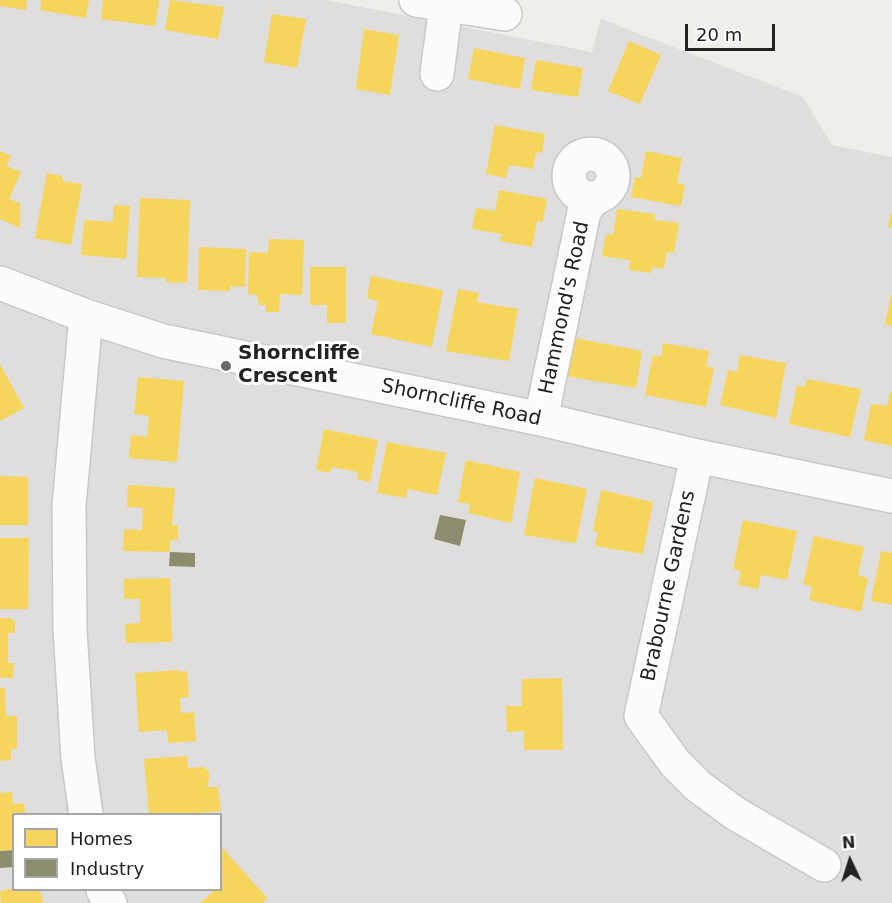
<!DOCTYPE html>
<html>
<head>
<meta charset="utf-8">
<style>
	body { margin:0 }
	#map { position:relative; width:892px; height:903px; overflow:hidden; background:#f0eeeb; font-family:"DejaVu Sans",sans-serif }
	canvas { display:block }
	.legend { position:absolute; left:12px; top:813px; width:210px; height:78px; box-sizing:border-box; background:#fff; border:2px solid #a7a7a7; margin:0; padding:8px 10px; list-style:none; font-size:18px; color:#222 }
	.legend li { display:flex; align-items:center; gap:12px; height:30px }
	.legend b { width:30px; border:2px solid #a7a7a7 }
	.north { position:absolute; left:820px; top:831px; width:60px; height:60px; -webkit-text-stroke:4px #fff; paint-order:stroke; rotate:356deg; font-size:16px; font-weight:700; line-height:24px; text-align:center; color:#222 }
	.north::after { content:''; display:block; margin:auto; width:21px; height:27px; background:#222; clip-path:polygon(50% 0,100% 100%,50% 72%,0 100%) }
	.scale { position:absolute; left:685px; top:24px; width:90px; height:27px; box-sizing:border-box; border:3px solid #222; border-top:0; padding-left:8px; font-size:18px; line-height:21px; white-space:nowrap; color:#222; -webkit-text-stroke:4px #fff; paint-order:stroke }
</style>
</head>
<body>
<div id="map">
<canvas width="892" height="903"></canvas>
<ul class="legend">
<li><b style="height:16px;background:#f6d55c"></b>Homes</li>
<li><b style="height:16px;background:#8c8c6e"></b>Industry</li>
</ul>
<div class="north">N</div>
<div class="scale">20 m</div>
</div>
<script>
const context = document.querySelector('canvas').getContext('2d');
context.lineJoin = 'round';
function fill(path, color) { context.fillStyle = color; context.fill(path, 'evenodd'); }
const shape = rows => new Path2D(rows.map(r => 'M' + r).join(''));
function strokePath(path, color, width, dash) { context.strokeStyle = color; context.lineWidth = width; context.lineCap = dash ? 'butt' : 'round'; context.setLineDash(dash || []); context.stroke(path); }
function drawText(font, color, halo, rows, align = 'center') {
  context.font = font + ' "DejaVu Sans",sans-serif'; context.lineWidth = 6; context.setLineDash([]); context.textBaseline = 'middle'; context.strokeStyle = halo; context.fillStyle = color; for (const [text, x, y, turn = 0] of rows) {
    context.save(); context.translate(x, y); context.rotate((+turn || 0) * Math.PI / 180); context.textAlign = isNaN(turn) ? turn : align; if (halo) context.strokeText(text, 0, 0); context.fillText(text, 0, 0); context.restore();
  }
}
const residential = shape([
	[0,0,326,0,592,52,601,19,803,97,832,145,892,157,892,903,0,903],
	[14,814,220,814,220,890,14,890]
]);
const homes = shape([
	[0,0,27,0,26,10,0,6],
	[41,0,89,0,86,18,40,10],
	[103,0,159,0,155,26,101,19],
	[170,0,224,7,218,39,165,30],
	[272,14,306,19,297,68,264,62],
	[364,29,399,35,390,95,356,89],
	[629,41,661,55,640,104,608,91],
	[474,48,525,58,520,89,468,79],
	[536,60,583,68,578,97,531,90],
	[495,125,545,134,542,153,536,152,533,169,509,165,506,178,486,174],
	[0,151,11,156,6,166,21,172,9,199,20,203,20,228,0,219],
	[646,151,682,158,677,183,685,185,681,206,631,197,635,177,641,178],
	[47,173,62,176,63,181,82,184,71,245,35,238],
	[499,190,547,199,543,222,537,221,532,247,500,241,502,234,472,229,476,208,495,211],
	[140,198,190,200,187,283,166,282,166,278,137,277],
	[114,205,130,206,126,259,81,255,84,220,113,222],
	[617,209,655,214,654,220,679,223,674,253,667,252,664,269,652,267,651,273,629,270,630,260,602,256,606,234,613,235],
	[891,213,892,213,892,228,888,227],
	[269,239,304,240,302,295,280,294,279,312,266,312,266,305,259,305,257,295,248,294,249,252,268,253],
	[199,247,246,249,245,287,230,286,230,291,198,290],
	[310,267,346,267,346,323,327,323,327,305,310,305],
	[371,276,443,290,432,347,371,334,378,301,367,298],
	[458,289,479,293,477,302,518,309,509,361,446,351],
	[891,295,892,295,892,326,885,324],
	[569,337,642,351,636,388,561,375],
	[663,343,709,351,706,366,714,368,706,407,645,395,653,355,661,357],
	[740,355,786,363,776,418,720,405,728,370,737,372],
	[0,364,24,408,0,421],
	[138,377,184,381,177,462,129,458,131,435,147,437,149,416,134,414],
	[807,379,861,389,850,437,789,424,797,385,805,387],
	[890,392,892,393,892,446,864,440,871,404,887,406],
	[324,429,378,440,370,482,357,479,358,472,331,467,330,473,316,470],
	[387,442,446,453,437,495,408,489,406,498,377,493],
	[466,460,520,472,511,523,468,513,470,504,458,502],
	[0,476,28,477,28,525,0,525],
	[535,478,587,489,576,543,524,535],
	[128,485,175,488,172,525,178,525,178,540,170,540,170,552,123,551,124,529,142,530,143,508,127,507],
	[601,490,653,502,643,554,595,546,598,532,593,531],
	[743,520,797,531,787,580,761,575,758,589,738,585,741,571,733,569],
	[814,536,864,547,858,575,868,578,861,612,809,600,812,587,803,584],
	[0,538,29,538,28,609,0,609],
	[881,551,892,553,892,605,871,601],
	[170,578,172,642,126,643,125,624,140,623,140,599,124,599,124,579],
	[0,618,10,618,11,620,15,620,15,633,8,633,8,663,14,663,13,678,0,678],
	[179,670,179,672,187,671,189,697,180,698,181,713,194,712,196,741,168,743,167,730,139,732,135,673],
	[562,678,563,750,524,750,524,731,507,732,506,706,522,706,522,679],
	[0,688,5,688,6,716,17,716,17,749,11,749,11,760,0,761],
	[187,756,188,768,203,767,209,771,209,779,207,787,218,787,221,811,185,814,149,814,144,759],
	[12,792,13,804,24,803,25,814,14,814,14,850,0,851,0,793],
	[220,845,267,898,263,902,264,903,200,903,215,890,220,890],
	[14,888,14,890,40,890,43,903,1,903,0,891]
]);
const industry = shape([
	[440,515,466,520,460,546,434,539],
	[170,552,195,553,195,567,169,566],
	[14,850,14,867,0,868,0,851]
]);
const minor = shape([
	[416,0,505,14],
	[437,74,446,5],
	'569 176a22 22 0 1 1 44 0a22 22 0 1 1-44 0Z',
	[0,283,86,316,163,341,541,419,697,456,892,496],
	[86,316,69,506,70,629,78,758,86,814],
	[541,419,584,212,593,198],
	[697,456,641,716,675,763,698,786,736,814,824,865],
	[103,890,110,903]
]);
const markers = [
	[226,366,6,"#6a6968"]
];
const streetNames = [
	["Hammond's Road",565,308,-78],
	["Shorncliffe Road",461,403,12],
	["Brabourne Gardens",669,586,-78]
];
const poiNames = [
	["Shorncliffe",238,354],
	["Crescent",238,377]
];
fill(residential, '#dfdedc');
fill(homes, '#f6d55c');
fill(industry, '#8c8c6e');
strokePath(minor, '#c9c8c7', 36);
strokePath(minor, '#fdfcfc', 33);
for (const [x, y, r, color] of markers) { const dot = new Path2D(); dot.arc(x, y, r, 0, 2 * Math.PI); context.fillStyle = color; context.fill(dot); strokePath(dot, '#fff', 2); }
drawText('20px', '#222', '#fff', streetNames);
drawText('bold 20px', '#222', '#fff', poiNames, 'left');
</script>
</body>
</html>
